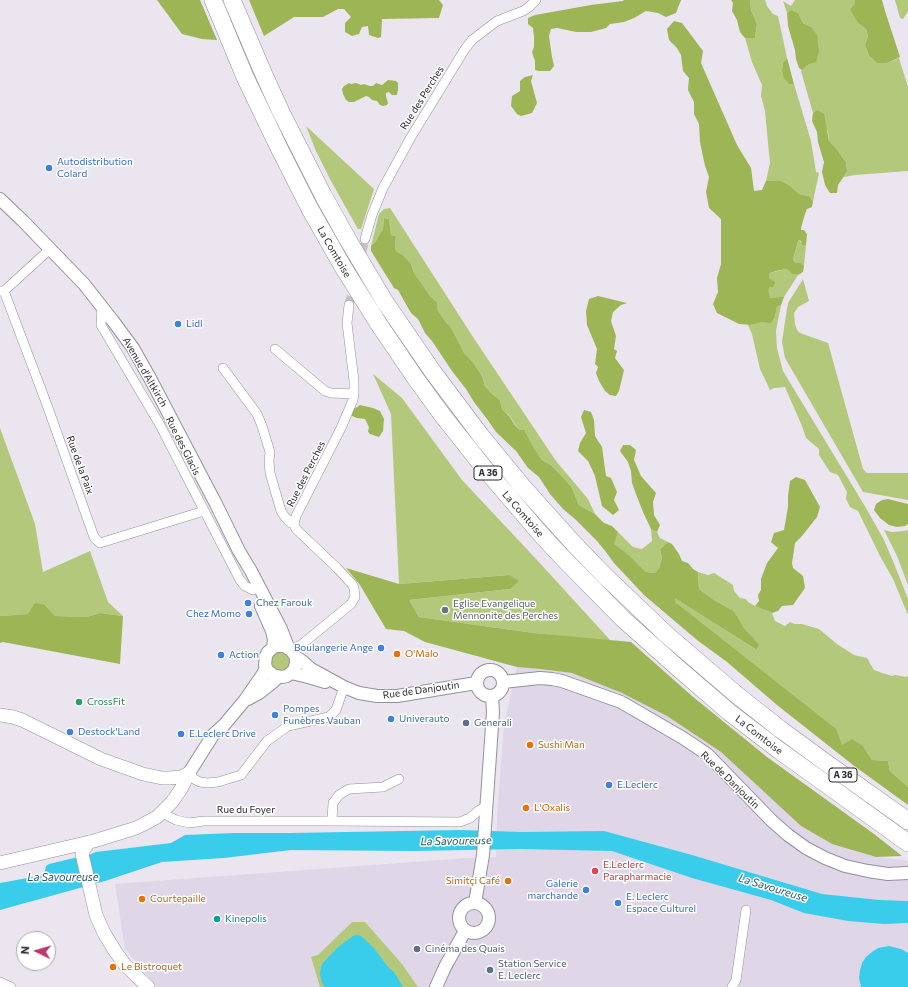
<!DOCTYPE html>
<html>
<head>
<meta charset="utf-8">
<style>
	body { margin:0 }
	#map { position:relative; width:908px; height:987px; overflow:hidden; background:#eae5ef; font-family:Commissioner,sans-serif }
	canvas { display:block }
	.north { position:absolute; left:16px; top:931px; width:40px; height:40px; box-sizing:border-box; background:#fff; border:1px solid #aaa9ab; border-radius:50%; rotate:275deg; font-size:11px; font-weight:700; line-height:16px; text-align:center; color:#2a282c }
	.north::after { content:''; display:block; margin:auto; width:14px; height:18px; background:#be356e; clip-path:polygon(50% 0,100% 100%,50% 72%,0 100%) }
</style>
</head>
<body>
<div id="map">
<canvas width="908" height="987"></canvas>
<div class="north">N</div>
</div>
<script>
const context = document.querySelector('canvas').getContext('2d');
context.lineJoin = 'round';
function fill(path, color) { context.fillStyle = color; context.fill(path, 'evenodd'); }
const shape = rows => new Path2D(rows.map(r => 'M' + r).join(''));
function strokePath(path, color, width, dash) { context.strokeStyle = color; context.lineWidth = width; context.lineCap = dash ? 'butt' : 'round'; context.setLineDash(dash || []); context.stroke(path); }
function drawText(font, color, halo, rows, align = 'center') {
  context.font = font + ' Commissioner,sans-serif'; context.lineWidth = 3; context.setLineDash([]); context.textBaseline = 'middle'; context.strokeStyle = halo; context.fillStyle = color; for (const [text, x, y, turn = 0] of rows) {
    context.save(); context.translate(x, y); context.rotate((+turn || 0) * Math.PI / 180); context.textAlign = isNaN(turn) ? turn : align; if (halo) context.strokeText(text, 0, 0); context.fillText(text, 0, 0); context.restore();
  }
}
const built = shape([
	[517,667,540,669,572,673,622,693,667,715,721,752,801,826,832,844,876,857,905,860,908,862,908,987,157,987,125,949,115,884,467,858,496,857,497,817,504,725]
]);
const green = shape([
	[750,0,765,0,767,6,773,14,778,16,787,58,783,63,782,70,789,84,794,84,811,141,816,172,819,173,813,201,809,196,799,194,789,185,781,181,766,181,770,163,765,111,761,96,762,85,752,62,745,38,755,38,757,24,751,10],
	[795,0,855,0,858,23,866,29,868,36,865,45,869,56,877,63,887,63,899,58,908,87,908,171,855,175,844,177,847,172,846,162,836,148,829,141,828,132,817,110,813,113,801,71,809,64,811,27,803,23,798,13,791,10,787,13,783,1,791,6],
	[895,0,908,0,908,11,903,19,900,18],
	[306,126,374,189,361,229,358,229,331,181,316,151],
	[390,208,475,340,556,461,588,499,595,514,579,505,571,486,551,465,542,460,520,430,514,423,510,416,502,409,500,400,492,394,485,386,482,376,472,361,464,353,452,329,445,321,437,309,437,302,430,296,422,284,414,273,411,264,403,255,396,251,395,247,396,236,391,235,389,219,384,218,383,229,379,235,376,241,371,246,379,214,384,209],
	[799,240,804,245,806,245,804,266,801,263,796,263,793,260,798,241],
	[786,269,789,271,792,274,798,275,784,297,779,297,770,298,767,290,770,287,769,278,770,273],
	[803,279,809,301,798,307,794,313,795,324,797,330,800,333,828,343,863,469,867,473,908,473,908,500,863,492,785,358,782,342,786,315,788,303],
	[781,305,776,331,777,348,783,371,792,386,866,508,884,540,893,561,908,599,908,615,893,579,880,556,858,511,850,507,846,499,847,492,838,475,830,472,819,455,819,449,806,438,802,426,785,387,774,388,770,390,760,369,752,334,748,325,751,325,763,322,775,316,777,307],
	[373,374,402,398,462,480,537,560,611,641,534,633,419,617,409,600,510,589,509,575,399,584,391,414],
	[0,428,35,524,43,572,90,551,108,602,123,616,100,613,87,617,55,616,45,605,28,614,0,616],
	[651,529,657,532,660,538,668,542,660,549,662,558,659,568,655,573,646,572,629,555,613,544,618,532,633,547,642,549,652,541],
	[884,530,892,532,904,531,908,530,908,585,897,556],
	[698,572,708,575,714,573,733,585,734,591,740,598,746,599,748,602,755,606,772,613,775,621,785,626,790,622,795,624,802,624,819,629,837,644,854,655,867,658,874,670,882,673,892,676,895,675,906,677,908,676,908,787,890,771,888,761,872,760,863,746,842,745,675,602,675,598,684,604,757,650,759,644,744,628,734,611,714,600,699,589],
	'271 661a10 10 0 1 1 20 0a10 10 0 1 1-20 0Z',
	[352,922,365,922,402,964,418,987,320,987,311,957,318,955]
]);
const forest = shape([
	[157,0,200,0,217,40,202,39,182,34],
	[249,0,439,0,443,5,439,18,382,19,381,37,378,38,369,35,368,26,362,27,359,34,352,36,345,32,345,23,351,17,344,9,338,9,323,17,294,17,264,36],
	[624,0,681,0,676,13,666,17,658,13,646,11,634,18,624,22,610,24,606,28,591,32,576,32,557,28,551,29,549,36,552,57,554,66,550,71,539,71,535,70,535,61,532,52,534,47,534,37,533,28,528,24,528,18,535,15,591,5,623,1],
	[731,0,750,0,751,10,757,24,755,38,745,38,740,32,737,20,732,11,733,3],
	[855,0,882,0,885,11,900,57,887,63,877,63,869,56,865,45,868,36,866,29,858,23,850,9,855,4],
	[791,10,798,13,803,23,811,27,817,35,819,51,816,62,809,64,802,70,799,68,796,59,795,50,788,26,787,13],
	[674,21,682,23,703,51,701,63,737,145,751,168,754,191,762,190,766,181,781,181,789,185,799,194,809,196,813,201,812,207,807,209,805,214,801,228,801,230,804,230,807,234,806,245,802,245,801,241,799,240,798,241,793,260,796,263,801,263,804,266,803,272,798,275,792,274,789,271,786,269,776,271,770,273,769,278,775,282,773,287,770,287,768,290,770,298,779,297,784,297,781,305,777,307,775,316,771,323,763,322,751,325,739,324,717,313,713,304,718,292,717,278,721,264,721,219,709,208,706,192,709,177,705,166,700,142,699,124,694,114,694,102,688,90,689,78,683,71,681,55,677,48,669,40,667,29],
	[787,58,794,84,789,84,784,78,782,70,783,63],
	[533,75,531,81,537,103,532,113,521,116,517,114,511,106,512,96,520,91,520,81,525,77],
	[388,80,396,81,398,83,398,89,397,95,392,95,389,92,386,93,386,97,388,103,387,105,383,106,380,105,377,101,372,100,369,97,366,96,354,102,349,102,346,100,343,94,342,89,344,86,349,83,351,84,356,83,361,85,364,84,370,86,373,86,376,83,382,85],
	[817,110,824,114,829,141,836,148,846,162,847,172,838,185,837,193,830,193,825,185,822,172,824,162,818,142,817,132,812,121,813,113],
	[384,218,389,219,391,235,396,236,395,247,396,251,403,255,411,264,414,273,422,284,430,296,437,302,437,309,445,321,452,329,464,353,472,361,482,376,485,386,492,394,500,400,502,409,510,417,514,424,520,430,524,430,533,447,542,460,551,465,571,486,579,505,595,514,604,523,612,526,618,532,614,544,629,555,646,572,655,573,659,568,662,558,660,549,668,542,672,544,679,554,682,561,688,563,693,569,698,572,699,589,714,600,734,611,744,628,759,644,757,650,684,604,675,598,675,602,836,729,842,745,852,739,863,746,872,760,888,761,890,771,908,787,908,805,853,765,777,705,727,662,697,640,644,595,614,563,606,552,597,541,575,519,563,509,550,494,539,477,528,468,516,451,496,432,487,419,474,402,466,389,452,371,432,341,425,333,418,319,411,313,398,290,394,288,371,251,371,246,376,241,379,235,383,229],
	[598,296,627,303,621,305,613,312,611,321,616,336,614,349,617,351,615,358,624,370,619,391,616,396,610,395,605,391,599,381,596,373,598,367,595,364,597,349,587,325,586,311,589,299],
	[360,405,373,408,380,411,384,419,383,431,379,437,370,434,368,432,369,427,365,419,357,418,352,416,352,413,354,409],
	[584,410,591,412,594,420,595,436,602,447,606,476,611,478,617,492,614,500,619,510,613,515,602,506,595,476,588,461,578,451,580,443,586,433,581,417],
	[623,445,630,445,636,450,634,460,641,476,656,493,653,502,654,515,660,525,657,532,651,529,643,512,636,494,632,483,631,471,628,462,620,451],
	[796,477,805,480,820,507,817,517,802,536,795,543,792,563,793,568,803,576,805,588,793,605,782,606,778,611,772,613,755,606,759,601,758,595,761,590,761,579,767,563,778,548,771,542,774,533,784,530,788,507,788,496,790,481],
	[888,499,908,504,908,524,905,526,897,527,889,525,880,518,874,510,876,504,882,500],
	[346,568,399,584,509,575,519,581,510,589,409,600,419,617,534,633,631,642,692,696,767,757,874,834,902,856,876,857,832,844,801,826,721,752,667,716,622,693,572,673,540,669,517,667,425,642,404,631,386,629,360,585],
	[35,603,45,605,55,616,87,617,100,613,123,616,120,664,3,642,0,643,0,616,28,614]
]);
const water = shape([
	[461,830,522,832,604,831,692,855,822,894,879,900,908,901,908,923,884,924,848,921,804,913,771,900,692,878,612,851,520,849,413,851,291,850,224,858,162,862,105,881,0,910,0,883,44,875,46,866,49,864,74,858,84,857,96,852,171,843,185,835,233,833,290,833],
	[357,935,361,936,374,948,388,967,394,972,403,987,325,987,322,983,320,974,321,967,322,964,338,947,353,936],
	[889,946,901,949,908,953,908,987,861,987,859,978,860,970,862,963,866,957,872,952,878,948]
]);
const minorTunnel = shape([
	[349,305,365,239]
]);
const minor = shape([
	[365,239,372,215,383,188,411,137,465,49,472,40,485,30,497,21,523,11,529,7,536,0],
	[0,291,4,291,50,249],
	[4,291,47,405,94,537,100,543,204,511],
	[102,307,101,325,160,425,240,580,245,586,253,590],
	[275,349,325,391,331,393,354,394],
	[223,368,257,414,262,426,270,452,269,461,270,473,281,511,285,517,291,523,294,524],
	[291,650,301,645,351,604,355,597,354,588,352,584,337,568,296,529,294,524,296,516,341,428,353,400,354,394,354,381,347,323,349,305],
	[189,773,194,779,200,782,207,783,218,782,241,775,267,741,288,726,329,717,336,710,344,687],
	[163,811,168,816,176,820,189,823,204,821,332,821,460,822,470,818,478,811,486,806],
	[332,821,333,803,339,795,349,789,383,787,399,779],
	[0,982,11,987],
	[732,987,736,980,746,910]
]);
const tertiary = shape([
	[0,199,23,221,84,284,113,321,133,348,151,380,216,504,239,551,251,571,281,629,288,647],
	[261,606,272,631,274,640,273,647],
	[296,657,296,663,294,670,287,676,282,677,273,675,266,669,265,665,266,656,268,652,275,646,284,646,291,650,296,657,302,661,311,669,344,687,359,693,377,696,397,696,476,683],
	'477 683a13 13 0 1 1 26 0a13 13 0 1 1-26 0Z',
	[291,673,308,677,325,682],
	[503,682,540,678,552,679,562,681,621,702,683,738,707,754,772,821,788,835,806,848,825,858,845,866,868,871,888,874,908,873],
	[248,699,259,693,273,682,278,677],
	[189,773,213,735,224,725,245,700,263,674,266,667],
	'459 918a15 15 0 1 1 30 0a15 15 0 1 1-30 0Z',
	[475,903,483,855,493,712,492,696],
	[436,987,445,967,465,931]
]);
const secondary = shape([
	[0,715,13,717,22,720,101,759,143,774,162,778,169,778,181,777,189,773],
	[89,842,84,849,82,854,96,915,104,933,115,951,125,965,148,987],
	[0,863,94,841,136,828,144,824,157,817,172,802,181,789,189,773]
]);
const motorway = shape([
	[213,0,245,77,280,150,310,209,343,267,378,323,416,379,443,416,485,469,538,531,561,556,623,619,678,668,729,712,780,751,908,843],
	[232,0,265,77,281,112,323,195,348,240,385,302,433,372,481,436,522,486,575,545,605,576,667,635,737,695,780,729,825,762,908,821]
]);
const markers = [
	[49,168,4,"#3f7fe0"],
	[178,324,4,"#3f7fe0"],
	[248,603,4,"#3f7fe0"],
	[445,610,4,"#6b7280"],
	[249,614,4,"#3f7fe0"],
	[381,648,4,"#3f7fe0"],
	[397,654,4,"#e8710a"],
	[221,655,4,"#3f7fe0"],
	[79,702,4,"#2e9e5b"],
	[275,715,4,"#3f7fe0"],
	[391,719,4,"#3f7fe0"],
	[466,723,4,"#5c6f8a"],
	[70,732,4,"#3f7fe0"],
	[181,734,4,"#3f7fe0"],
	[530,745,4,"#e8710a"],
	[609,785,4,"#3f7fe0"],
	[526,808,4,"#e8710a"],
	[595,871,4,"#e0444e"],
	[508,881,4,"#e8710a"],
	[586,890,4,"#3f7fe0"],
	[142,899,4,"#e8710a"],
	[618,903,4,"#3f7fe0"],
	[217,919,4,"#0f9aa8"],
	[417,949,4,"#5c6f8a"],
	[113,967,4,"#e8710a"],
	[490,970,4,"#5c6f8a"]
];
const shields = [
	[488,473,28],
	[843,775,28]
];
const shieldNames = [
	["A 36",488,473],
	["A 36",843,775]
];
const streetNames = [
	["Rue des Perches",422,98,-58],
	["La Comtoise",334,252,60],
	["Avenue d'Altkirch",145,372,60],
	["Rue des Glacis",183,446,63],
	["Rue de la Paix",80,465,70],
	["Rue des Perches",306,474,-63],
	["La Comtoise",523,514,49],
	["Rue de Danjoutin",421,690,-8],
	["La Comtoise",759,735,38],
	["Rue de Danjoutin",730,780,44],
	["Rue du Foyer",246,810]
];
const shopNames = [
	["Autodistribution",57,162],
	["Colard",57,174],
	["Lidl",186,324],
	["Chez Farouk",256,603],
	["Chez Momo",241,614,"right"],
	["Boulangerie Ange",373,648,"right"],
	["Action",229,655],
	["Pompes",283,709],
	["Funèbres Vauban",283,721],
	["Univerauto",399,719],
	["Destock'Land",78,732],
	["E.Leclerc Drive",189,734],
	["E.Leclerc",617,785],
	["Galerie",578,884,"right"],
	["marchande",578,896,"right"],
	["E. Leclerc",626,897],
	["Espace Culturel",626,909]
];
const worshipNames = [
	["Eglise Evangelique",453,604],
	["Mennonite des Perches",453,616]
];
const foodNames = [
	["O'Malo",405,654],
	["Sushi Man",538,745],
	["L'Oxalis",534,808],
	["Simitçi Café",500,881,"right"],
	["Courtepaille",150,899],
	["Le Bistroquet",121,967]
];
const leisureNames = [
	["CrossFit",87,702]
];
const serviceNames = [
	["Generali",474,723],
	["Cinéma des Quais",425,949],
	["Station Service",498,964],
	["E. Leclerc",498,976]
];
const healthNames = [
	["E.Leclerc",603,865],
	["Parapharmacie",603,877]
];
const cultureNames = [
	["Kinepolis",225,919]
];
const waterNames = [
	["La Savoureuse",456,841,-1],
	["La Savoureuse",63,877],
	["La Savoureuse",773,888,17]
];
fill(built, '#dfd7e7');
fill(green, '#b3c87b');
fill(forest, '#9db555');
fill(water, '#3acdeb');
strokePath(minorTunnel, '#c4bfc8', 9, [9, 4.5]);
strokePath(minor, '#959099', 10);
strokePath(tertiary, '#959099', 14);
strokePath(secondary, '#959099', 14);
strokePath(motorway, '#959099', 18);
strokePath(minor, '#fff', 9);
strokePath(tertiary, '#fff', 12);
strokePath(secondary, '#fff', 13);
strokePath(motorway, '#fff', 17);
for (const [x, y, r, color] of markers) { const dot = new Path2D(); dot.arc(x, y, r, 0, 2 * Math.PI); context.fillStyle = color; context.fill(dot); strokePath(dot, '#fff', 1.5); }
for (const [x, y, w] of shields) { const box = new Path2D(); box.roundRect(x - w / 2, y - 7, w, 14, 3); context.fillStyle = '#fff'; context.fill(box); strokePath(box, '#2a282c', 1); }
drawText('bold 9px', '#2a282c', null, shieldNames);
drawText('10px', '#2a282c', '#fff', streetNames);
drawText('10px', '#366cbe', '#fff', shopNames, 'left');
drawText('10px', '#5b616d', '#fff', worshipNames, 'left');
drawText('10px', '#c56008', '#fff', foodNames, 'left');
drawText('10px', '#27864d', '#fff', leisureNames, 'left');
drawText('10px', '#4e5e75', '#fff', serviceNames, 'left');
drawText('10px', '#be3a42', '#fff', healthNames, 'left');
drawText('10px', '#0d838f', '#fff', cultureNames, 'left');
drawText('italic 11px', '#1f5965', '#fff', waterNames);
</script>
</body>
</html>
